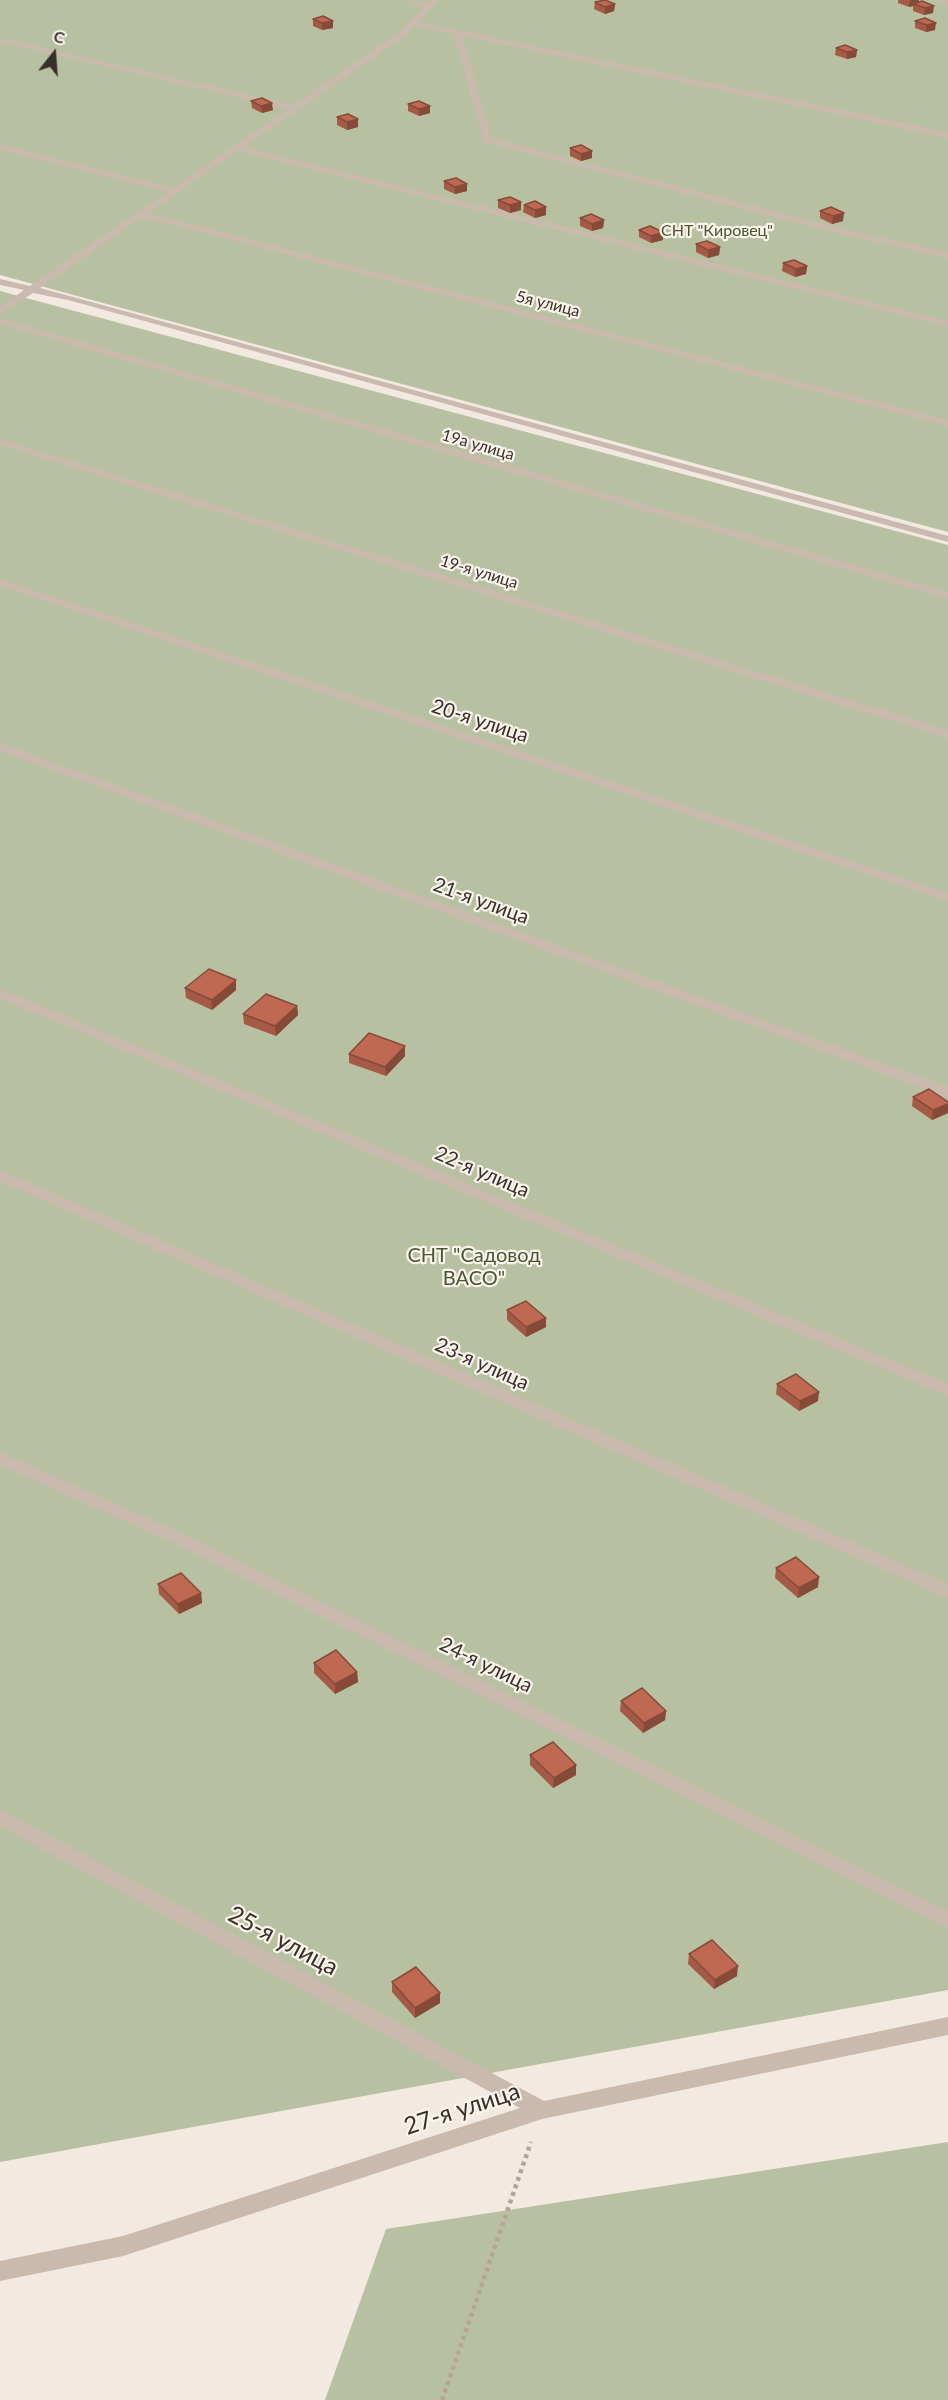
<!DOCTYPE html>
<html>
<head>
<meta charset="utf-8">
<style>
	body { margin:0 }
	#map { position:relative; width:948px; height:2400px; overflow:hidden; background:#f2e9e1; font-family:Lato,sans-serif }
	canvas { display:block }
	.north { position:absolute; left:24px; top:24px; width:60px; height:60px; -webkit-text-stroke:4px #faf4ed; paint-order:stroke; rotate:17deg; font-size:16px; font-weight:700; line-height:24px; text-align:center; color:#392f2b }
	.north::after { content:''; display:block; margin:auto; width:21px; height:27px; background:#392f2b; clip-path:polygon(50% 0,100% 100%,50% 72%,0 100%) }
</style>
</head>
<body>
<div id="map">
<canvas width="948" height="2400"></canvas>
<div class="north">С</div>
</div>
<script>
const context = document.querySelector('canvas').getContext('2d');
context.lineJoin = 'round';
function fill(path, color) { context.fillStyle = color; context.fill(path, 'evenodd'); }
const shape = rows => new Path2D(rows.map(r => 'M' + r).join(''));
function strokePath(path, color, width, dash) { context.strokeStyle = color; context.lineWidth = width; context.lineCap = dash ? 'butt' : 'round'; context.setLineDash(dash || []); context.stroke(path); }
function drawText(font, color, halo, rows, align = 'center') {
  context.font = font + ' Lato,sans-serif'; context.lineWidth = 4.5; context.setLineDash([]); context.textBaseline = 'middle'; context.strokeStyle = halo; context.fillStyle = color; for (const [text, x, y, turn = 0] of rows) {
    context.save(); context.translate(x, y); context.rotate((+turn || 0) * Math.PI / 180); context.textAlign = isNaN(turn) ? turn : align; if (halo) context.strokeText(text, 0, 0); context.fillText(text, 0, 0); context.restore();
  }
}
const green = shape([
	[0,0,948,0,948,532,0,275],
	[0,291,948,545,948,1990,0,2162],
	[948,2142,948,2400,325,2400,386,2229]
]);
const path = shape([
	[442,2400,531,2142]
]);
const minor = shape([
	[395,0,427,3,430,0,438,0,419,22,948,132,948,138,462,36,491,138,844,229,948,252,948,258,840,234,484,142,454,34,415,26,407,35,244,147,948,321,948,327,238,151,148,213,948,420,948,426,142,217,40,288,948,536,948,542,68,300,33,293,0,314,0,307,24,290,0,285,0,279,30,286,167,192,0,150,0,144,173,188,288,109,0,42,0,38,294,105,401,31,423,7,395,0],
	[936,0,946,0,948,2,948,7,936,0],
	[0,318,948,592,948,599,0,324,0,318],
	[0,439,948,730,948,738,0,445,0,439],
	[0,579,948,893,948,901,0,586,0,579],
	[0,743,948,1087,948,1097,0,751,0,743],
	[0,989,948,1384,948,1396,0,998,0,989],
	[0,1170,948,1584,948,1598,0,1181,0,1170],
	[0,1452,186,1535,948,1911,948,1928,174,1543,0,1465,0,1452],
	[0,1809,544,2101,948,2017,948,2035,542,2119,123,2256,0,2281,0,2261,123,2236,520,2108,0,1826,0,1809]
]);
const wall = shape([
	[898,0,919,0,918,3,933,13,924,15,913,11,913,6,909,7,898,3],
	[595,2,615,4,614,11,605,14,594,9],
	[925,18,935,30,926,32,915,28,915,21],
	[313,19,333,21,333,28,322,30,313,26],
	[836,48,857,50,856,57,847,59,835,55],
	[251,101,273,110,262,113,252,108],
	[408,104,430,106,430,113,419,116,408,111],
	[337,117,358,127,347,130,337,125],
	[570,148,592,158,581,161,570,156],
	[444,181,467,184,467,191,455,194,444,189],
	[498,200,521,210,510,213,498,208],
	[524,205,546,215,535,218,523,212],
	[820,211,843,221,832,224,820,218],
	[580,218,604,220,603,228,592,231,580,226],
	[639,230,663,232,663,240,651,243,639,237],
	[696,244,720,247,719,255,708,258,696,252],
	[783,263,807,266,806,274,795,277,782,271],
	[185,988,236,990,212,1010,186,998],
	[297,1006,298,1015,276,1036,244,1024,243,1014],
	[405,1046,405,1056,386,1076,349,1063,349,1054],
	[913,1097,948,1102,948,1113,932,1120,912,1106],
	[507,1310,546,1327,526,1337,507,1320],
	[777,1384,818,1401,799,1411,776,1394],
	[776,1568,818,1587,798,1598,775,1578],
	[158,1584,201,1593,202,1603,179,1614,159,1594],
	[314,1663,357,1672,358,1682,335,1694,314,1673],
	[621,1701,666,1711,665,1720,643,1733,620,1711],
	[530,1755,576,1765,576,1775,553,1788,530,1765],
	[689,1954,737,1976,714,1989,688,1964],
	[392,1982,440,2003,415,2018,392,1992]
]);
const shadedWall = shape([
	[910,0,919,0,918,5,914,4,913,6,909,7],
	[615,4,614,11,605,14,605,7],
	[934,6,933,13,924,15,925,8],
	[333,21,333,28,322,30,322,23],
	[936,23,935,30,926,32,927,25],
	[857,50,856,57,847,59,847,52],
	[272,103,273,110,262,113,261,106],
	[430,106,430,113,419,116,419,109],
	[358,119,358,127,347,130,347,122],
	[592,151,592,158,581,161,581,154],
	[467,184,467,191,455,194,455,187],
	[521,202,521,210,510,213,510,205],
	[546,207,546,215,535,218,535,210],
	[844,213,843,221,832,224,833,216],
	[604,220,603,228,592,231,592,224],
	[663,232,663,240,651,243,651,236],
	[720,247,719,255,708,258,708,250],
	[807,266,806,274,795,277,796,269],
	[236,980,236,990,212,1010,212,1000],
	[297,1006,298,1015,276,1036,275,1026],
	[405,1046,405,1056,386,1076,385,1067],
	[948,1104,948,1113,932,1120,933,1110],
	[546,1318,546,1327,526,1337,526,1327],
	[819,1392,818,1401,799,1411,800,1401],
	[819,1577,818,1587,798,1598,799,1588],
	[201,1593,202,1603,179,1614,178,1604],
	[357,1672,358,1682,335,1694,335,1684],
	[666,1711,665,1720,643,1733,644,1723],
	[576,1765,576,1775,553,1788,554,1778],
	[738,1966,737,1976,714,1989,715,1980],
	[440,1993,440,2003,415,2018,415,2008]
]);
const building = shape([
	[605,0,615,4,605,7,595,2,605,0],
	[922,1,934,6,925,8,914,4,922,1],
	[323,16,333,21,322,23,313,19,323,16],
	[925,18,936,23,927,25,915,21,925,18],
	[845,45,857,50,847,52,836,48,845,45],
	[262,98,272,103,261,106,251,101,262,98],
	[419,101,430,106,419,109,408,104,419,101],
	[348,114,358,119,347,122,337,117,348,114],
	[581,145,592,151,581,154,570,148,581,145],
	[456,178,467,184,455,187,444,181,456,178],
	[510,197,521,202,510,205,498,200,510,197],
	[535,201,546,207,535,210,524,205,535,201],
	[831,207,844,213,833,216,820,211,831,207],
	[591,214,604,220,592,224,580,218,591,214],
	[650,226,663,232,651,236,639,230,650,226],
	[707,241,720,247,708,250,696,244,707,241],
	[794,260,807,266,796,269,783,263,794,260],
	[209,969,236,980,212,1000,185,988,209,969],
	[266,994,297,1006,275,1026,243,1014,266,994],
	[369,1033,405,1046,385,1067,349,1054,369,1033],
	[929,1089,948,1102,948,1104,933,1110,913,1097,929,1089],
	[526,1301,546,1318,526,1327,507,1310,526,1301],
	[796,1374,819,1392,800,1401,777,1384,796,1374],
	[796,1557,819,1577,799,1588,776,1568,796,1557],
	[181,1573,201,1593,178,1604,158,1584,181,1573],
	[336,1650,357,1672,335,1684,314,1663,336,1650],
	[642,1688,666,1711,644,1723,621,1701,642,1688],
	[553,1742,576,1765,554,1778,530,1755,553,1742],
	[712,1940,738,1966,715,1980,689,1954,712,1940],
	[416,1967,440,1993,415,2008,392,1982,416,1967]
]);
const farParknames = [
	["СНТ \"Кировец\"",717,231]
];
const farStreetnames = [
	["5я улица",548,304,14],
	["19а улица",478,445,16],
	["19-я улица",479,572,17]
];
const streetNames = [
	["20-я улица",480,721,18],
	["21-я улица",481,901,20],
	["22-я улица",482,1172,23],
	["23-я улица",482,1364,24],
	["24-я улица",486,1665,26]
];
const parkNames = [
	["СНТ \"Садовод",474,1256],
	["ВАСО\"",474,1279]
];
const nearStreetnames = [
	["25-я улица",283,1941,28],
	["27-я улица",462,2109,-18]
];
fill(green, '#b7c1a1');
strokePath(path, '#b6a397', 4.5, [4, 4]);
fill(minor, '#cab9ad');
fill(wall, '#a45a47');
fill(shadedWall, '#864a39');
fill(building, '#bf6952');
strokePath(building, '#864a39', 1.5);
drawText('16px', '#495630', '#faf4ed', farParknames);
drawText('16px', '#392f2b', '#faf4ed', farStreetnames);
drawText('20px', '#392f2b', '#faf4ed', streetNames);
drawText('20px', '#495630', '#faf4ed', parkNames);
drawText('24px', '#392f2b', '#faf4ed', nearStreetnames);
</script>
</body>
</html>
